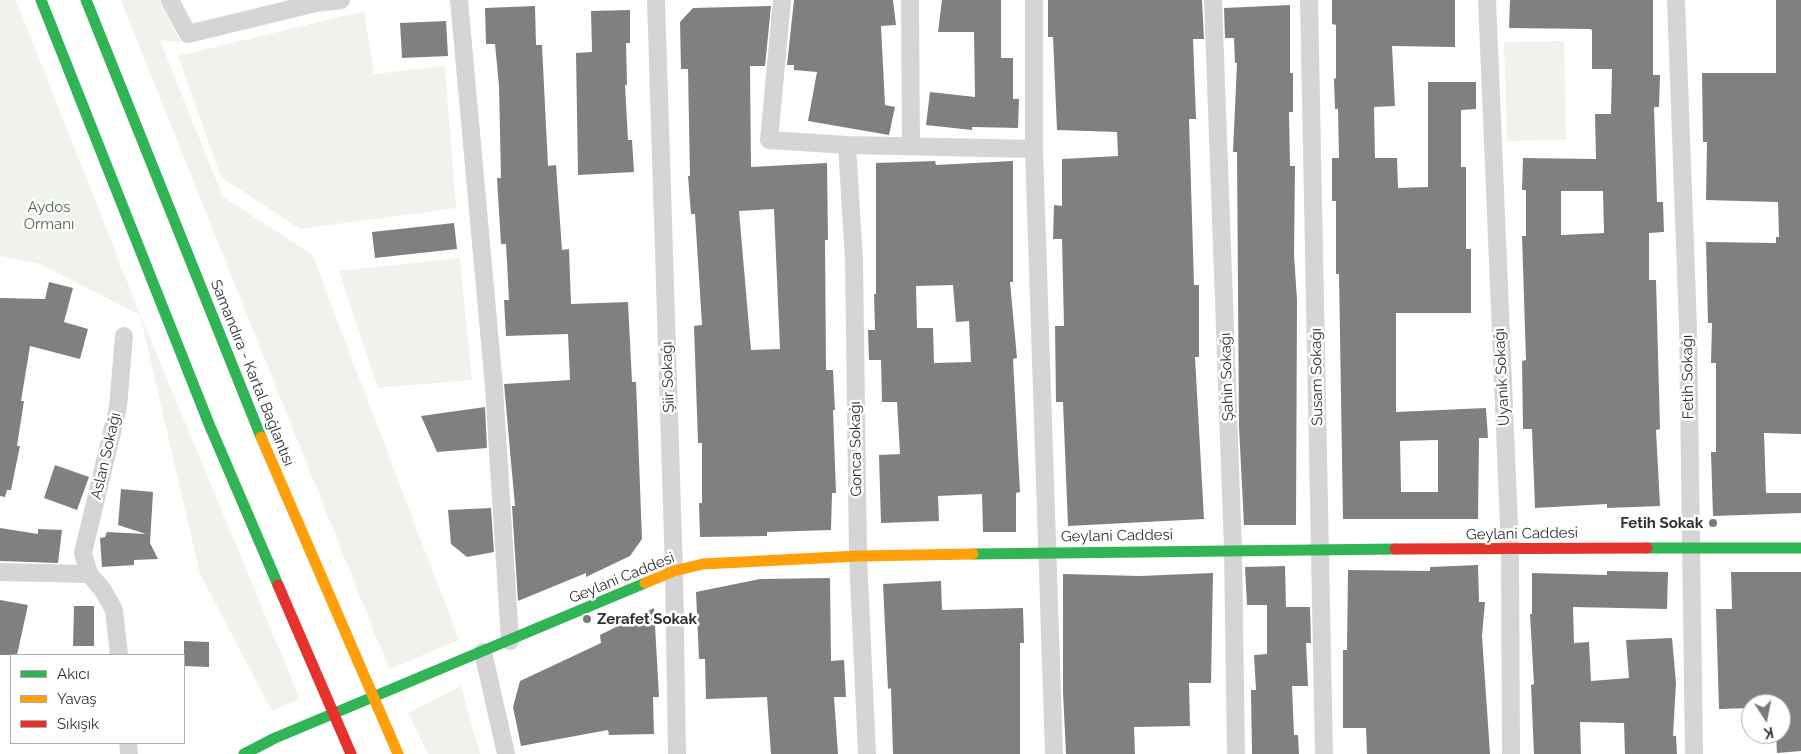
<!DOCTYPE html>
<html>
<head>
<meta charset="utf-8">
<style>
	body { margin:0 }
	#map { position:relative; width:1801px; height:754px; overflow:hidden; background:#fff; font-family:Raleway,sans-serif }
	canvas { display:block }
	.legend { position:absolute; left:10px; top:654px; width:175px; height:90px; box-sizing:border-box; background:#fff; border:1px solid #adadad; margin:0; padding:6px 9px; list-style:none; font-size:15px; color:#313131 }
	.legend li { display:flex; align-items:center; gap:10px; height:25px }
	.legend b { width:25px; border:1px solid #adadad }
	.north { position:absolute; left:1741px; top:694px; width:50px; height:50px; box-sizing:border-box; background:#fff; border:1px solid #adadad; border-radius:50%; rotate:169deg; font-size:14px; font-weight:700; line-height:20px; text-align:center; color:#313131 }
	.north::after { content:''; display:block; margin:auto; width:18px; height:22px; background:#797979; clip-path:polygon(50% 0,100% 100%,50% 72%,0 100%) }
</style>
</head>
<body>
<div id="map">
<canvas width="1801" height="754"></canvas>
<ul class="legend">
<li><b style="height:6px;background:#30b455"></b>Akıcı</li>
<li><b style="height:6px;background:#ff9f0a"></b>Yavaş</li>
<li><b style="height:6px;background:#e5322d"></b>Sıkışık</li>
</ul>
<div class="north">K</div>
</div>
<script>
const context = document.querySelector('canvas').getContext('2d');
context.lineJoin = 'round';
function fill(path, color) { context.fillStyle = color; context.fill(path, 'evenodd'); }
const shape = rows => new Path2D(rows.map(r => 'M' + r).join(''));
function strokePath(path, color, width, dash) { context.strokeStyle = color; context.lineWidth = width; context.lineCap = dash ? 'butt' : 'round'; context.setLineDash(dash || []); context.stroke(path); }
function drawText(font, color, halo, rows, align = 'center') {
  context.font = font + ' Raleway,sans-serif'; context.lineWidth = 5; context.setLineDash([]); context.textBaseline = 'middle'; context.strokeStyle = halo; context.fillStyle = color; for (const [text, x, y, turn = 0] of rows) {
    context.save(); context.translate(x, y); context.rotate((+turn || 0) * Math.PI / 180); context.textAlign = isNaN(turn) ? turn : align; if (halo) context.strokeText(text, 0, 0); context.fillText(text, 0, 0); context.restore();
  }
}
const green = shape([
	[0,0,16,0,140,314,300,699,272,711,200,574,140,315,40,264,0,256],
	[121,0,161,0,181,43,160,40,223,197,312,254,459,640,389,669],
	[364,11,374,74,445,66,456,208,300,229,221,177,178,56],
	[1564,41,1566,140,1507,141,1504,42],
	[460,258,472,380,378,388,339,271],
	[461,686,480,754,428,754,408,713]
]);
const building = shape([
	[794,0,893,0,896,25,881,26,885,105,895,107,889,135,808,121,817,72,794,70,794,65,787,65],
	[942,0,1001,0,1001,58,1013,58,1013,99,1019,99,1018,128,972,127,972,130,926,125,930,92,975,97,974,32,938,32],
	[1048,0,1202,0,1204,39,1193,39,1196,119,1189,119,1194,285,1199,285,1199,357,1195,357,1204,519,1068,526,1063,402,1056,402,1055,326,1064,326,1062,239,1053,239,1054,205,1062,206,1062,159,1118,156,1117,132,1057,130,1053,37,1048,37],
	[1332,0,1455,0,1455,47,1392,46,1395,106,1374,107,1375,158,1397,158,1398,188,1428,187,1428,82,1476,82,1476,109,1461,110,1461,167,1466,167,1466,249,1471,249,1471,313,1396,313,1396,412,1486,408,1488,438,1479,438,1478,519,1343,519,1339,274,1336,274,1336,201,1332,201,1332,158,1339,158,1338,109,1335,109,1334,79,1336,78,1336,25,1332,24],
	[1438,440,1438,492,1401,492,1400,441],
	[1510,0,1653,0,1653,75,1660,75,1659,107,1654,107,1657,202,1663,202,1664,232,1649,233,1649,280,1656,280,1660,429,1656,430,1660,506,1607,508,1607,504,1535,508,1532,429,1523,429,1522,361,1526,360,1522,236,1526,236,1526,190,1522,190,1523,158,1596,159,1595,114,1611,114,1612,69,1592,69,1592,30,1590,29,1509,28],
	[1561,191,1603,191,1604,233,1561,235],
	[1776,0,1801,0,1801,434,1764,433,1766,493,1801,493,1801,513,1713,516,1711,452,1716,452,1716,363,1711,363,1712,323,1708,323,1706,242,1776,243,1776,237,1779,237,1778,202,1706,200,1707,142,1703,142,1702,73,1776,73],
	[1290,5,1290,73,1293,73,1293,112,1289,112,1290,166,1295,166,1294,255,1297,300,1296,525,1244,525,1239,427,1237,152,1233,152,1237,63,1235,63,1234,38,1225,38,1224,8],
	[535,6,536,45,542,45,548,166,556,165,562,250,569,249,571,304,628,302,632,382,636,382,642,539,630,556,586,577,586,573,518,601,512,506,515,506,504,384,570,380,568,334,506,336,504,300,509,300,506,244,501,244,497,178,501,178,499,86,495,44,486,44,485,8],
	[771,6,765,66,750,66,751,167,827,163,828,240,825,240,826,370,833,370,835,410,833,410,836,493,832,493,831,530,767,532,767,536,700,537,699,503,702,503,702,443,698,443,694,326,702,325,695,214,691,214,688,176,690,176,688,69,681,69,680,22,693,8],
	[774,209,780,349,751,350,739,211],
	[630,10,630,43,626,43,627,85,625,85,628,140,632,140,634,172,578,175,576,53,592,52,591,11],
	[446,21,448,56,402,58,400,23],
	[935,161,936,165,1013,161,1013,282,1010,282,1017,358,1013,359,1020,492,1016,493,1016,532,983,532,982,494,938,496,939,521,881,523,879,455,900,454,897,402,882,402,881,360,869,360,868,330,875,330,874,294,876,294,876,163],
	[953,285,956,322,969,321,971,362,934,363,933,328,917,328,916,286],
	[454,223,457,249,375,258,372,232],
	[49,282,73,288,64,322,88,329,80,359,30,346,21,401,24,401,17,446,20,446,11,490,7,490,5,497,0,496,0,298,45,299],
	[485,407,487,448,437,452,421,416],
	[55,465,89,477,77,510,44,498],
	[121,489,153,492,150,543,158,559,134,560,134,565,102,567,100,538,105,537,107,532,146,534,118,525],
	[491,508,494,552,467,557,451,544,448,510],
	[0,528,38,534,38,529,62,530,58,563,0,561],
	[1478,565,1479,602,1485,602,1482,636,1490,754,1367,754,1366,728,1343,728,1343,650,1347,650,1348,570,1430,571,1430,567],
	[1285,566,1286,607,1310,607,1311,643,1306,643,1308,686,1292,686,1294,735,1298,735,1299,754,1252,754,1251,690,1256,690,1254,655,1267,654,1267,605,1247,605,1245,567],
	[1607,571,1668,572,1667,609,1573,607,1574,643,1589,642,1591,681,1629,678,1626,640,1672,638,1676,683,1673,736,1676,736,1677,754,1625,754,1624,723,1580,722,1581,754,1534,754,1531,685,1534,684,1530,614,1532,614,1532,573,1607,575],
	[1731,572,1801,572,1801,751,1777,753,1776,734,1781,734,1781,704,1751,704,1751,708,1719,709,1716,609,1732,609],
	[1213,573,1211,683,1189,683,1190,726,1134,727,1135,754,1066,754,1063,692,1063,574,1139,576],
	[830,578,831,661,844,660,846,697,834,697,838,754,771,754,767,697,706,699,705,659,699,659,696,592,760,579],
	[941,581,942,610,1023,608,1024,643,1020,643,1020,754,893,754,891,688,888,689,883,584],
	[0,600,28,605,17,655,0,655],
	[74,606,94,606,94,646,73,646],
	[654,608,659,697,653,697,654,734,609,735,608,730,521,746,513,707,520,681,601,643,600,635],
	[184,641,209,642,209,667,184,666]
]);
const street = shape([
	[170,0,188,34,316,3,341,0],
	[459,0,494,387,510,641],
	[656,0,674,571,677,754],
	[782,0,769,140,847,145,1034,149],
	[910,0,911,145],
	[1034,0,1034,149,1054,754],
	[1213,0,1233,549,1236,754],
	[1309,0,1324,754],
	[1487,0,1510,549,1511,754],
	[1676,0,1688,327,1694,754],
	[847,145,854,260,858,556,867,754],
	[0,572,89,574],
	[483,652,506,754],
	[119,655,114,610,103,590,89,574,83,553,118,407,124,336],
	[128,743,129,754]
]);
const fast = shape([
	[41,0,209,424,278,585],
	[86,0,261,437],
	[1647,548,1801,548],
	[973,554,1395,549],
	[244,754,275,738,645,583]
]);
const slow = shape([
	[261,437,398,754],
	[645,583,674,571,703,564,858,556,973,554]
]);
const jam = shape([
	[1395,549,1647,548],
	[278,585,351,754]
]);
const markers = [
	[1713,523,5,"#797979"],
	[587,619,5,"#797979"]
];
const parkNames = [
	["Aydos",49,207],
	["Ormanı",49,224]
];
const streetNames = [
	["Samandıra - Kartal Bağlantısı",252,373,68],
	["Şiir Sokağı",668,377,-92],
	["Şahin Sokağı",1227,377,-92],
	["Susam Sokağı",1317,377,-91],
	["Uyanık Sokağı",1502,377,-93],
	["Fetih Sokağı",1688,377,-91],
	["Gonca Sokağı",856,449,-91],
	["Aslan Sokağı",106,456,-77],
	["Geylani Caddesi",1522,534,-1],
	["Geylani Caddesi",1117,536,-1],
	["Geylani Caddesi",622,578,-22]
];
const poiNames = [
	["Fetih Sokak",1703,523],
	["Zerafet Sokak",597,619,"left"]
];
fill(green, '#eff3ec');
fill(building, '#808080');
strokePath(street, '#d5d5d5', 18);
strokePath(fast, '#30b455', 11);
strokePath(slow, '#ff9f0a', 11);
strokePath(jam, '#e5322d', 11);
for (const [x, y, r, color] of markers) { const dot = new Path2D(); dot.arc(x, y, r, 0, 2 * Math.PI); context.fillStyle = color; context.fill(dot); strokePath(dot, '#fff', 2); }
drawText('15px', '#506842', '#fff', parkNames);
drawText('15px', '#313131', '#fff', streetNames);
drawText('bold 15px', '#313131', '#fff', poiNames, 'right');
</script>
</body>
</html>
